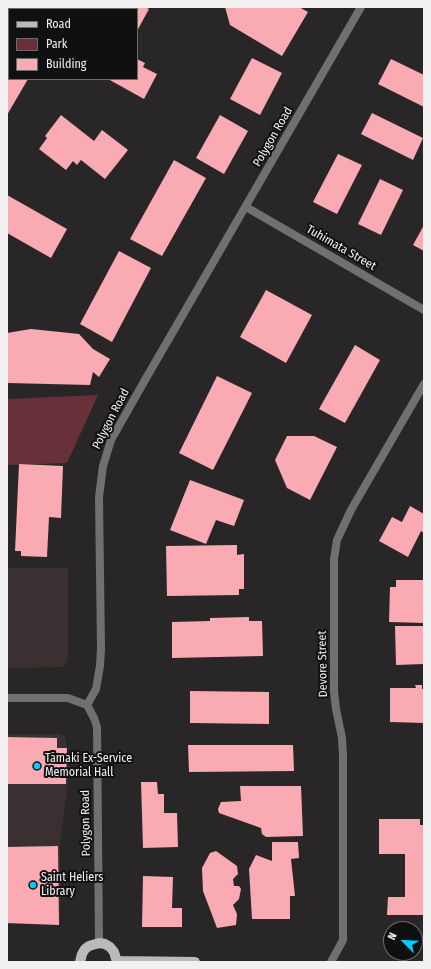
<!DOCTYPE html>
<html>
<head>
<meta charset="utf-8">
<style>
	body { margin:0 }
	#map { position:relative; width:431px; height:969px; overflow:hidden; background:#292627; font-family:"Fira Sans Condensed",sans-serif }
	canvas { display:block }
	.frame { position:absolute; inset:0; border:8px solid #f2f0f0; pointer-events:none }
	.legend { position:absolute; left:8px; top:8px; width:130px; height:72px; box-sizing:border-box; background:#111010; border:1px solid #6b6a6a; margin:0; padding:5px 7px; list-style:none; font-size:12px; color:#f2f0f0 }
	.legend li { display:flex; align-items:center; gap:8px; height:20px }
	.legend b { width:20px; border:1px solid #6b6a6a }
	.north { position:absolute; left:383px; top:921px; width:40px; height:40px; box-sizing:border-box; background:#111010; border:1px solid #6b6a6a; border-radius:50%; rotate:294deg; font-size:11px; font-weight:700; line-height:16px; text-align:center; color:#f2f0f0 }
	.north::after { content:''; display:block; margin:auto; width:14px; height:18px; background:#00cbf8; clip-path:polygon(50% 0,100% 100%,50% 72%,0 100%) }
</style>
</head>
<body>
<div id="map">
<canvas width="431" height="969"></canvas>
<div class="frame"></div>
<ul class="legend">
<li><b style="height:5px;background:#bcb9b9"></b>Road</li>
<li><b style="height:11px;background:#68313a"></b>Park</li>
<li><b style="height:11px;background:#f9aab3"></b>Building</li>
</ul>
<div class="north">N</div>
</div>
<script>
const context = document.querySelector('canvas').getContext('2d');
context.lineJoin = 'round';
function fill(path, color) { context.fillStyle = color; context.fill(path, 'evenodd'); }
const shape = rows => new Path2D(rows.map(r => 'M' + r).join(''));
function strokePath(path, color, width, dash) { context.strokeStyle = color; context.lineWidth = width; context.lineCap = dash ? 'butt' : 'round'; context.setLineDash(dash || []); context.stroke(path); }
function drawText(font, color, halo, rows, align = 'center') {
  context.font = font + ' "Fira Sans Condensed",sans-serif'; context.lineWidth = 4; context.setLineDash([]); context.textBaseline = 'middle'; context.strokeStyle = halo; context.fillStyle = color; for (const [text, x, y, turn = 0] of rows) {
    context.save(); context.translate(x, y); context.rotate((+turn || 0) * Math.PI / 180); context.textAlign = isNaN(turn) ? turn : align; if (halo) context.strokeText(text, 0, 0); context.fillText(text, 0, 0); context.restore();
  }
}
const built = shape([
	[7,568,68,568,68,659,64,667,7,668],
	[7,734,56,734,62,735,66,738,68,783,60,843,60,924,7,924]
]);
const green = shape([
	[98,395,67,463,7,465,7,399]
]);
const building = shape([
	[32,7,41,7,44,9,31,9],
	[94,7,145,7,149,9,137,31,137,9,98,9],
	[225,7,299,7,308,12,282,56,230,25],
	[7,45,9,46,9,79,28,79,7,115],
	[252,58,282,73,260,115,230,99],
	[137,59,145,63,143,67,157,74,144,99,108,79,137,79],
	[391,59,424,75,424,107,378,84],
	[372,113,423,138,413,160,361,134],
	[61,115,94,141,102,130,128,150,105,179,81,160,77,165,73,161,66,170,39,149,47,138,45,136],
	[220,115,248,131,224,174,196,158],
	[338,154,362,165,337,214,313,202],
	[174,160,206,178,162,256,130,239],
	[380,179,403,190,381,235,358,224],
	[7,195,67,229,51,258,7,233],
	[424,225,424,251,413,245],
	[119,251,151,268,112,342,80,324],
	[266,290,312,315,286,363,240,337],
	[31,329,79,334,93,349,110,359,99,377,93,372,90,385,7,383,7,333],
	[355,345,380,360,345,423,319,409],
	[217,376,252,393,213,470,179,453],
	[287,436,314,436,337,447,310,500,287,488,275,460],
	[19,464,63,466,61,518,49,517,47,557,21,556,21,551,15,551],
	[190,480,244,500,234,526,216,520,206,544,170,530],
	[410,506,424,514,424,533,421,531,408,557,379,541,392,517,402,522],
	[237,545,237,555,244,554,244,589,239,589,239,595,167,596,166,546],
	[396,580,424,580,424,623,389,622,390,587,396,587],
	[249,617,249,621,262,621,263,656,172,658,172,622,210,621,210,618],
	[395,626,424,626,424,664,396,665],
	[415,685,422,685,422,689,424,689,424,723,390,722,390,688,416,688],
	[190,691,269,692,269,724,190,723],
	[7,737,57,738,57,748,67,748,66,784,7,784],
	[188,745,293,745,294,771,189,772],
	[141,782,157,782,158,794,164,794,164,813,177,813,178,847,143,848],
	[240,786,301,786,303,836,266,837,262,834,261,828,219,813,218,809,221,802,241,801],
	[379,819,420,819,420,825,424,825,424,915,387,915,388,897,405,897,405,854,379,854],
	[272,842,298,842,299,858,291,859,295,896,290,896,290,919,252,919,249,869,256,855,272,861],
	[58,846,59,925,7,923,7,847],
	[216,851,237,866,238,874,233,879,234,886,239,886,241,889,239,899,233,905,237,914,236,925,217,928,203,891,202,868,210,853],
	[143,876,173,877,172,908,182,908,182,927,142,927]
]);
const minor = shape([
	[246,207,424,310],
	[7,698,68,698,87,705],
	[87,705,96,689,100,666,101,648,99,497,103,466,111,440,145,380,361,7],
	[87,705,94,718,97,727,99,943],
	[331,962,343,940,343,756,342,738,336,709,334,691,334,559,337,540,351,510,424,384]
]);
const primary = shape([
	[117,961,195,962],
	[80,962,82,954,85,949,89,946,99,943,105,944,110,947,114,952,117,962]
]);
const markers = [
	[37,766,4,"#00cbf8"],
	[33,885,4,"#00cbf8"]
];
const streetNames = [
	["Polygon Road",273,137,-60],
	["Tuhimata Street",341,248,30],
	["Polygon Road",111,419,-63],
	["Devore Street",323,664,-91],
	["Polygon Road",86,823,-91]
];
const poiNames = [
	["Tāmaki Ex-Service",45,759],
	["Memorial Hall",45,773],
	["Saint Heliers",41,878],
	["Library",41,892]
];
fill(built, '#3a3031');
fill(green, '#68313a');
fill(building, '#f9aab3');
strokePath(minor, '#717070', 8);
strokePath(primary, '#bcb9b9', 10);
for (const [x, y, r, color] of markers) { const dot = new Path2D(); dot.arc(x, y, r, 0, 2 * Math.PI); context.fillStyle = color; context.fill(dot); strokePath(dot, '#111010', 1.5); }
drawText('12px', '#f2f0f0', '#111010', streetNames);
drawText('12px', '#f2f0f0', '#111010', poiNames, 'left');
</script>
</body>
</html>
